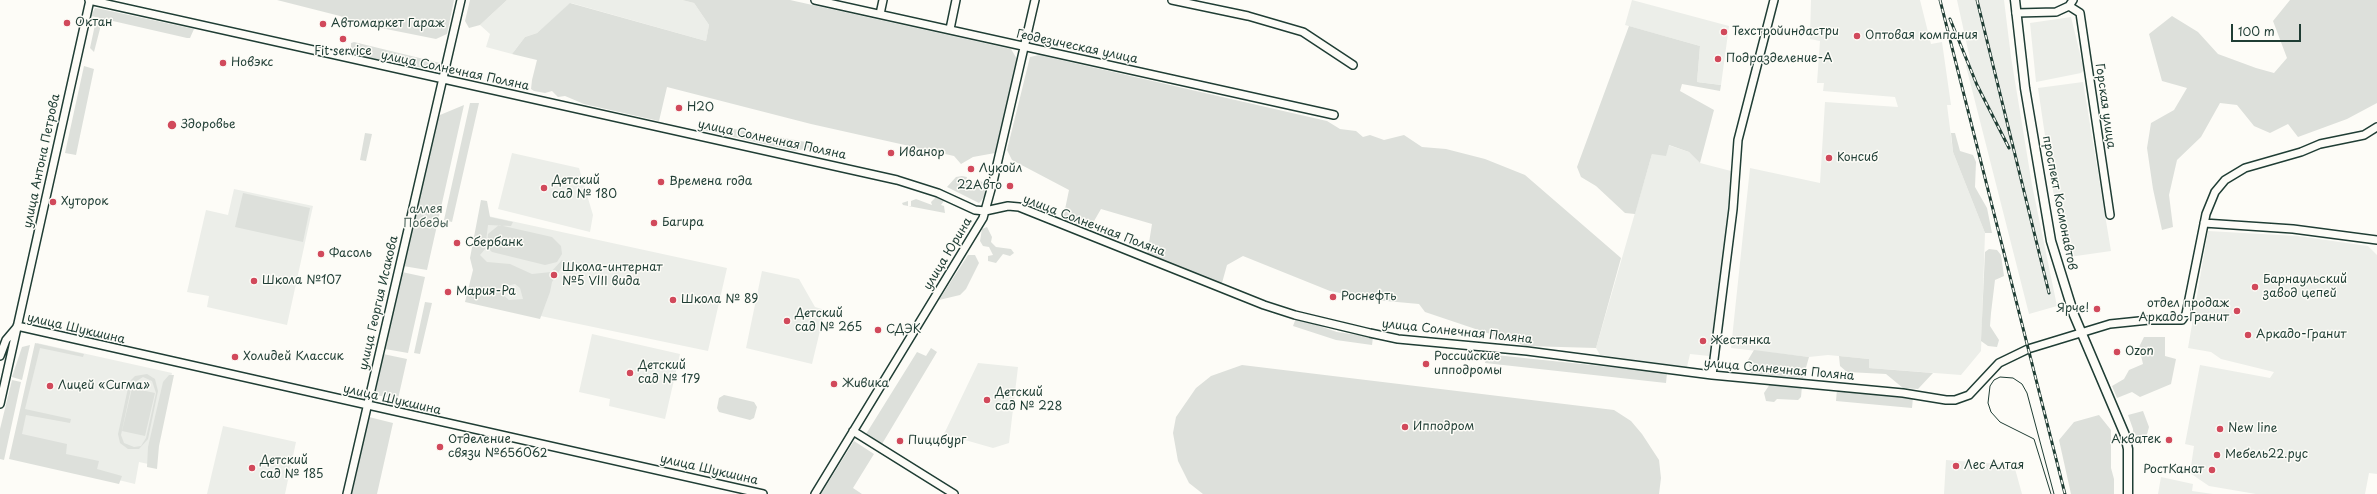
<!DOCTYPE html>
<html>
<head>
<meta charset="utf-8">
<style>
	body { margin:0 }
	#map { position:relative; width:2377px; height:494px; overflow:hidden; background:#fdfcf7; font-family:"Playpen Sans",sans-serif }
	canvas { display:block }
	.scale { position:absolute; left:2231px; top:24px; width:70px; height:18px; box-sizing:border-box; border:2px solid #1f3d34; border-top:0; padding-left:5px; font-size:12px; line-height:14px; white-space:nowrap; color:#1f3d34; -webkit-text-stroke:3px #fdfcf7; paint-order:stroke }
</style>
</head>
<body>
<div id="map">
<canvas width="2377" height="494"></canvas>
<div class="scale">100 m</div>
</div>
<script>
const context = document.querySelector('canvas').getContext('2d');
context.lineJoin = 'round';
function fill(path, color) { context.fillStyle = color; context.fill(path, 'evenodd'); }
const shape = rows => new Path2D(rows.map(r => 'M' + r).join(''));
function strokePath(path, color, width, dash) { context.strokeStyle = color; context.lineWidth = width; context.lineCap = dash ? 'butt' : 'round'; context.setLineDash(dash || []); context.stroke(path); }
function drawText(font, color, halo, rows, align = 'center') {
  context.font = font + ' "Playpen Sans",sans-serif'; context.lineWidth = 3; context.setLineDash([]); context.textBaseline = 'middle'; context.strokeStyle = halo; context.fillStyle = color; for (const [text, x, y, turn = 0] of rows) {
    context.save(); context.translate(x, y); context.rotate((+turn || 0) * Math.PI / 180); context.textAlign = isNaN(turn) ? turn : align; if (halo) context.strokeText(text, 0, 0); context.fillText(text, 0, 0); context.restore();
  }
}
const built = shape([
	[507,0,682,0,694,3,709,25,706,41,571,3,537,33,525,37,512,54,486,47,490,34,480,25],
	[1632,0,1729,26,1721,85,1697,82,1700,46,1625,25],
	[1811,0,1920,0,1931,44,1942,42,1951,105,1947,105,1953,152,1985,233,1981,351,1961,375,1869,368,1869,359,1828,355,1809,357,1731,348,1750,168,1820,183,1825,102,1898,107,1895,97,1823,91,1824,83,1817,83,1820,41,1810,39],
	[1957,0,2004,0,2011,57,2032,185,2057,306,2029,314,1966,66,1970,59],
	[2071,17,2084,70,2081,73,2036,82,2030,23],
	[2083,82,2111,251,2069,257,2061,203,2055,204,2038,88],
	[1668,145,1689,152,1700,163,1731,171,1728,220,1709,356,1690,354,1687,367,1600,355,1596,348,1652,154],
	[512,153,579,168,593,215,590,232,498,209],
	[234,189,313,206,287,325,207,307,209,296,187,292,206,210,228,215],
	[488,216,727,268,708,351,469,301],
	[2208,231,2298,236,2368,246,2377,255,2377,474,2369,473,2365,494,2256,494,2209,486,2190,473,2194,446,2185,444,2200,365,2270,378,2274,372,2221,359,2211,352,2188,348],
	[762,271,799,279,815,307,825,310,812,364,746,348],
	[592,334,680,354,665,419,609,406,610,399,579,392],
	[37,343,172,373,153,465,139,462,135,484,12,454],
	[978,363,1018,367,1009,443,993,448,944,434],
	[223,426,296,442,285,494,207,494],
	[1946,460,2014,465,2022,494,1944,494],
	[2161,477,2193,484,2192,491,2213,494,2158,494]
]);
const green = shape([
	[277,0,454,0,447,34,436,39,361,24,340,16],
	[470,0,507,0,480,25,469,28,465,21],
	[682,0,790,0,1011,49,1017,59,995,153,973,157,961,164,954,156,811,124,667,87,659,121,584,104,565,96,558,97,552,91,545,93,534,91,531,89,532,80,537,60,512,54,525,37,537,33,570,3,706,41,709,25,694,3],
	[2290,0,2377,0,2377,103,2347,119,2298,137,2288,124,2270,133,2254,126,2237,105,2220,103,2201,137,2177,160,2169,195,2173,227,2162,230,2153,189,2147,148,2151,123,2174,110,2187,88,2162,81,2149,34,2172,16,2198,32,2218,54,2256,68,2274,73,2287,58,2273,21],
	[95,8,101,9,194,29,190,38,187,38,91,16],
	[96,20,102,21,94,52,90,48],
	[1629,26,1700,46,1697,82,1721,85,1720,91,1682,84,1680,91,1714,110,1700,163,1689,152,1669,145,1666,156,1652,154,1635,214,1625,213,1596,186,1581,177,1577,167],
	[354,42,440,63,443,66,440,70,435,70,380,60,351,53,351,43],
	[1039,55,1327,121,1340,129,1356,131,1363,137,1370,135,1384,140,1404,135,1422,147,1446,149,1485,159,1525,175,1621,258,1596,348,1526,346,1425,312,1419,304,1375,300,1330,291,1243,256,1227,265,1222,283,1205,279,1147,255,1152,224,1101,209,1090,228,1063,219,1069,190,1012,160,1007,150,1030,57],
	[84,66,94,69,76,155,65,153],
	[470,103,479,103,452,222,444,220],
	[464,105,427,270,403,266,437,119,440,115],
	[706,124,806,142,809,146,809,148,795,151,703,130,701,125],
	[365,133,372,134,366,161,360,160],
	[1951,133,1955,133,1960,151,1973,155,1976,162,1975,187,1987,208,1992,233,1985,233,1953,152],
	[962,176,967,177,966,182,974,184,975,180,987,183,987,192,981,201,979,203,947,187,956,177],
	[243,193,310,208,303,242,235,227],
	[936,197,944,201,941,205,944,206,945,213,903,205,902,203,908,201,908,206,911,206,911,201,916,199,932,205,931,202],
	[481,200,487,201,490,217,513,222,511,226,488,225,485,249,480,255,487,262,510,264,532,274,551,272,562,260,566,261,552,282,550,292,540,319,465,302,473,270,470,258],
	[515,284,520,288,523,299,509,300,501,293,502,287],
	[499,225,552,237,561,246,562,254,557,262,545,265,492,252,487,247,488,234],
	[987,227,992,237,991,242,996,247,1011,249,1014,253,1010,256,1003,254,996,263,988,261,988,256,993,255,989,247,983,246,980,241,982,229],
	[1989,249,1997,250,2001,255,2004,276,1995,280,1991,313,1990,326,1999,340,1997,347,1988,346,1981,341,1985,252],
	[968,255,975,255,979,263,966,289,960,295,939,300],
	[402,272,425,277,408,353,385,349],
	[425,302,432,303,420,354,414,353],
	[1296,318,1337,332,1373,337,1372,345,1336,340,1293,326],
	[2144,337,2165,337,2165,356,2176,359,2171,384,2140,397,2132,392,2117,398,2112,386,2124,379,2129,370,2143,364,2139,347],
	[35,343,84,354,83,357,40,348,25,409,71,419,70,423,26,415,22,434,67,444,66,454,99,461,97,469,122,476,119,484,9,459],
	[30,345,22,380,12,377,22,347],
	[931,348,937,352,882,444,866,434,917,352,926,356],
	[1754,350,1809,357,1803,378,1751,373,1748,360],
	[383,354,407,359,398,399,375,395],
	[1486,354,1667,373,1666,383,1485,363],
	[1839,356,1869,359,1869,368,1933,373,1918,389,1903,388,1886,374,1847,372,1840,366],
	[1242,365,1614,410,1631,421,1642,434,1659,460,1661,478,1659,494,1203,494,1189,483,1178,461,1173,433,1176,417,1196,388,1211,376],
	[147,374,155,379,158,391,148,439,139,449,128,449,120,443,118,434,128,388,131,380,135,376],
	[143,377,152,381,156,393,146,438,141,446,134,447,124,443,121,435,132,384],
	[169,375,174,375,159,446,157,469,147,467,148,447,163,382],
	[12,380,21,382,4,460,0,459,0,429],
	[1770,384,1802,386,1801,397,1798,400,1777,399,1774,402,1766,401,1764,393],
	[132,388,155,393,145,436,122,431],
	[1837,389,1913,397,1912,408,1836,401],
	[724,395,754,402,757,407,754,418,750,420,719,412,717,408,719,398],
	[2143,411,2149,427,2145,442,2134,442,2133,429,2128,415],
	[2099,415,2111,430,2111,468,2114,479,2114,494,2071,494,2059,440,2074,422],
	[369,417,393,423,377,494,352,494],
	[854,441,874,454,853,488,862,494,821,494]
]);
const minor = shape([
	[89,0,897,180,938,193,975,210,985,211,1008,206,1019,207,1264,305,1295,315,1370,333,1398,339,1527,351,1712,375,1903,393,1946,400,1955,400,1969,395,1999,363,2028,349,2110,324,2149,320,2182,320,2186,314,2206,214,2215,192,2225,180,2245,168,2301,152,2320,144,2364,135,2377,127],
	[815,0,1334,115],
	[1172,0,1248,16,1303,32,1353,65],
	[2069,6,2080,13,2110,215],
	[2016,13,2056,12,2069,6,2073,0],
	[880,14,883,0],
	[950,29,956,0],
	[2204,223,2293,229,2377,240],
	[17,326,763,494],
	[0,356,6,340,17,327],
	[1712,375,1733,209,1738,140,1774,0],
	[0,404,90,0],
	[853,431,954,494],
	[347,494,461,0],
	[815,494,983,218,993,182,1035,0]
]);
const major = shape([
	[2015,0,2025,88,2051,241,2074,315,2125,435,2128,449,2128,494]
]);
const tram = shape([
	[2051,494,2034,439,2000,422,1991,412,1988,403,1990,386,1994,380,2000,377,2013,378,2022,384,2027,393,2054,494]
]);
const rail = shape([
	[1940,0,2065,494],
	[1977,0,2049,293],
	[1950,19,1977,85,2009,148]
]);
const markers = [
	[67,23,4,"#d1495b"],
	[323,24,4,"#d1495b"],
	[1724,32,4,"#d1495b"],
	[1857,36,4,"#d1495b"],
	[343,39,4,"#d1495b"],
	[1718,59,4,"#d1495b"],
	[223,63,4,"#d1495b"],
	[679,108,4,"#d1495b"],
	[172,125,5,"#d1495b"],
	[891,153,4,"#d1495b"],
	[1829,158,4,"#d1495b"],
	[971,169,4,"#d1495b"],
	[661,182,4,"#d1495b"],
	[1010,186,4,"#d1495b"],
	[544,188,4,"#d1495b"],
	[53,202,4,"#d1495b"],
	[654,223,4,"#d1495b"],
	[457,243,4,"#d1495b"],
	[321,254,4,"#d1495b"],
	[554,275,4,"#d1495b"],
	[254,281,4,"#d1495b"],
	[2255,287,4,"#d1495b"],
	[448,292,4,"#d1495b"],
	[1333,297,4,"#d1495b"],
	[673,300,4,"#d1495b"],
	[2097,309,4,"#d1495b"],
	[2237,311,4,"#d1495b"],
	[787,321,4,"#d1495b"],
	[878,330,4,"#d1495b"],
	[2248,335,4,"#d1495b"],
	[1703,341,4,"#d1495b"],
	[2117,352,4,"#d1495b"],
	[235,357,4,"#d1495b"],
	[1426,364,4,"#d1495b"],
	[630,373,4,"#d1495b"],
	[834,384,4,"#d1495b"],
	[50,386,4,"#d1495b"],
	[987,400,4,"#d1495b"],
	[1405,427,4,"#d1495b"],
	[2220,429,4,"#d1495b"],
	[2169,440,4,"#d1495b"],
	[900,441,4,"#d1495b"],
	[440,447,4,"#d1495b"],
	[2217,455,4,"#d1495b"],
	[1956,466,4,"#d1495b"],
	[252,468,4,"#d1495b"],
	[2212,470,4,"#d1495b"]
];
const poiNames = [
	["Октан",75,23],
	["Автомаркет Гараж",331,24],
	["Техстройиндастри",1732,32],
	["Оптовая компания",1865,36],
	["Fit service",343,52,"center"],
	["Подразделение-А",1726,59],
	["Новэкс",231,63],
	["H2O",687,108],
	["Здоровье",181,125],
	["Иванор",899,153],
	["Консиб",1837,158],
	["Лукойл",979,169],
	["Детский",552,181],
	["сад № 180",552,195],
	["Времена года",669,182],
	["22Авто",1002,186,"right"],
	["Хуторок",61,202],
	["Багира",662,223],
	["Сбербанк",465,243],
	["Фасоль",329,254],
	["Школа-интернат",562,268],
	["№5 VIII вида",562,282],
	["Барнаульский",2263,280],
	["завод цепей",2263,294],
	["Школа №107",262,281],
	["Мария-Ра",456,292],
	["Роснефть",1341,297],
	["Школа № 89",681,300],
	["отдел продаж",2229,304,"right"],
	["Аркадо-Гранит",2229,318,"right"],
	["Ярче!",2089,309,"right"],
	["Детский",795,314],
	["сад № 265",795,328],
	["СДЭК",886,330],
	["Аркадо-Гранит",2256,335],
	["Жестянка",1711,341],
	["Ozon",2125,352],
	["Холидей Классик",243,357],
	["Российские",1434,357],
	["ипподромы",1434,371],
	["Детский",638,366],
	["сад № 179",638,380],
	["Живика",842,384],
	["Лицей «Сигма»",58,386],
	["Детский",995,393],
	["сад № 228",995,407],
	["Ипподром",1413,427],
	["New line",2228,429],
	["Отделение",448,440],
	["связи №656062",448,454],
	["Акватек",2161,440,"right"],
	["Пиццбург",908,441],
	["Мебель22.рус",2225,455],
	["Детский",260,461],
	["сад № 185",260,475],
	["Лес Алтая",1964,466],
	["РостКанат",2204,470,"right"]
];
const streetNames = [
	["Геодезическая улица",1077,47,12],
	["улица Солнечная Поляна",455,71,12],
	["Горская улица",2105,106,82],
	["улица Солнечная Поляна",772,140,12],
	["улица Антона Петрова",42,161,-78],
	["проспект Космонавтов",2059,203,79],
	["улица Солнечная Поляна",1094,226,21],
	["улица Юрина",948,254,-59],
	["улица Георгия Исакова",379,303,-77],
	["улица Шукшина",76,329,13],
	["улица Солнечная Поляна",1457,332,6],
	["улица Солнечная Поляна",1779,370,5],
	["улица Шукшина",392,400,13],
	["улица Шукшина",709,470,13]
];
const parkNames = [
	["аллея",426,210],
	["Победы",426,224]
];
fill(built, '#eceee9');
fill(green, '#dde0db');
strokePath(minor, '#1f3d34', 10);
strokePath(major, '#1f3d34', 11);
strokePath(minor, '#fdfcf7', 7);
strokePath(major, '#fdfcf7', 8);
strokePath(tram, '#1f3d34', 1);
strokePath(rail, '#1f3d34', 3);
strokePath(rail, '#fdfcf7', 1.5, [4.5]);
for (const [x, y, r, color] of markers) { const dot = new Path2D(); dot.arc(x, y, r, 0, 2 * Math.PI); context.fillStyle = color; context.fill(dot); strokePath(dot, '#fdfcf7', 1.5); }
drawText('12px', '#1f3d34', '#fdfcf7', poiNames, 'left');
drawText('12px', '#1f3d34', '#fdfcf7', streetNames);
drawText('12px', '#455e55', '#fdfcf7', parkNames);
</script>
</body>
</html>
